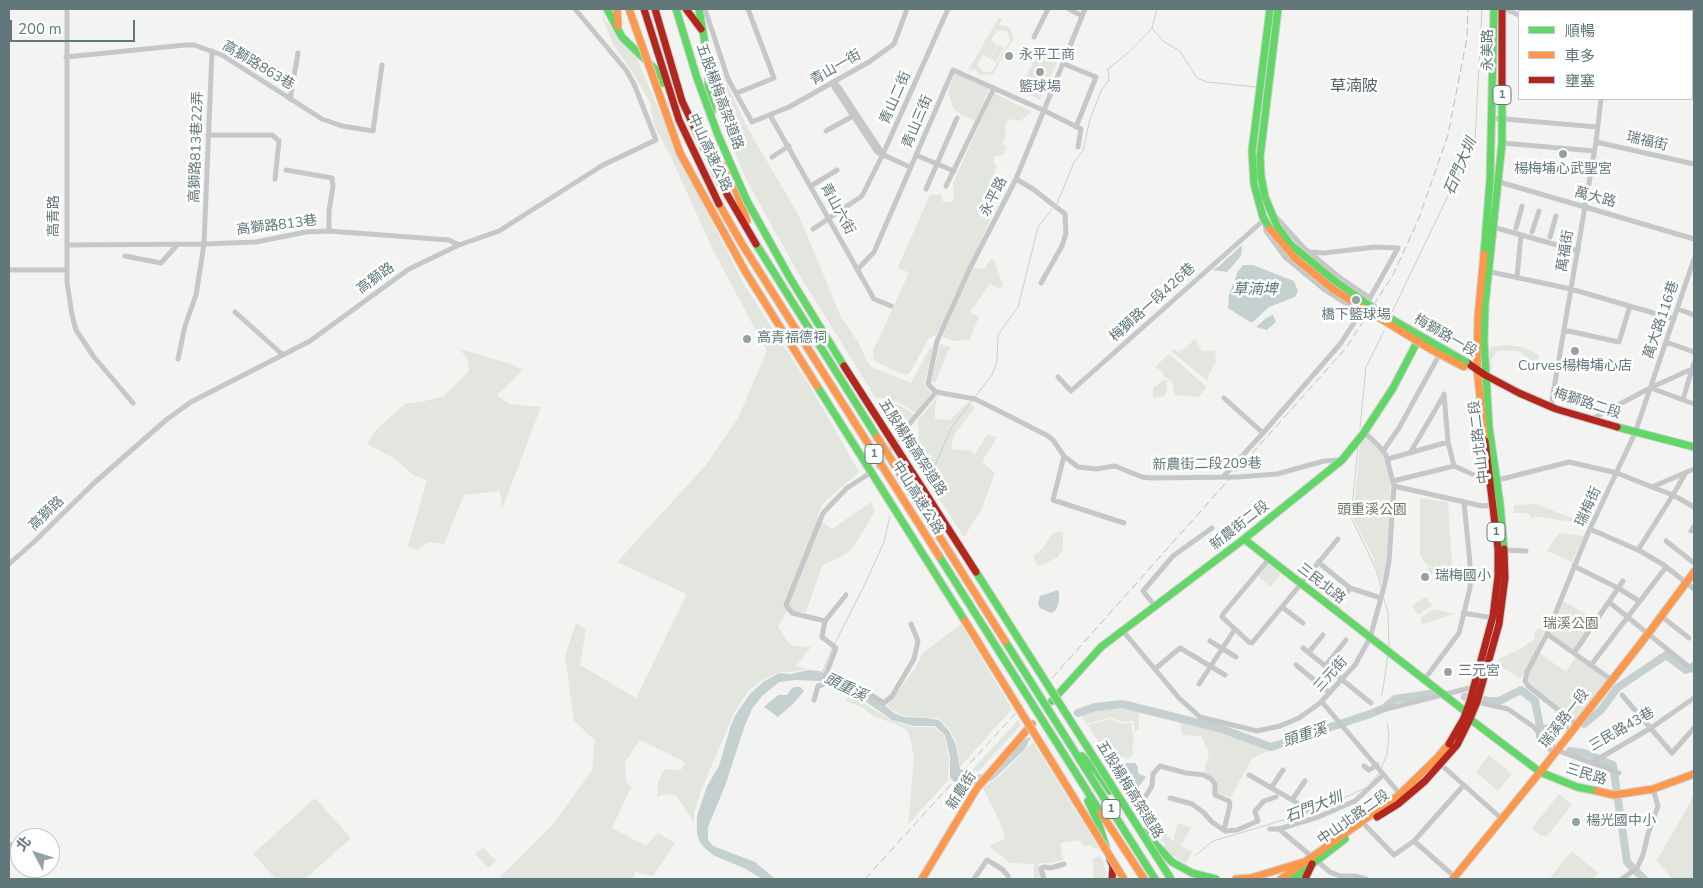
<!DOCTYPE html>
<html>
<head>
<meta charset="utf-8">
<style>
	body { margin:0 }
	#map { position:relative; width:1703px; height:888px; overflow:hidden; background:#f3f3f2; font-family:"Nunito Sans","Noto Sans TC",sans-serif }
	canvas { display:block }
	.frame { position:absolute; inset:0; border:10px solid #61777a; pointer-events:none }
	.legend { position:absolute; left:1518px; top:10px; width:175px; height:90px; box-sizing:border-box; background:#fff; border:1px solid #c0c9ca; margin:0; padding:6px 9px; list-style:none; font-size:15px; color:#61777a }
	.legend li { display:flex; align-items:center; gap:10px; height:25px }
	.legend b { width:25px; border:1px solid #c0c9ca }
	.north { position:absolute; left:10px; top:828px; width:50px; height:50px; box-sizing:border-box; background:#fff; border:1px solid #c0c9ca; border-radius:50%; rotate:310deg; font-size:14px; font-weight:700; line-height:20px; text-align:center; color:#61777a }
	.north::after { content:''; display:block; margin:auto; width:18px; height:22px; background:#94a2a4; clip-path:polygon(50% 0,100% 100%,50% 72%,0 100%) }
	.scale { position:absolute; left:10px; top:20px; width:125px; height:22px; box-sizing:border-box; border:2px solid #61777a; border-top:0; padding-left:6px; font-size:15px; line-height:18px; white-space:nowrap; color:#61777a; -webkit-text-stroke:4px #fff; paint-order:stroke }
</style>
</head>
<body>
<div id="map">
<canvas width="1703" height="888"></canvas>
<div class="frame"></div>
<ul class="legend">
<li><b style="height:6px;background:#63d668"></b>順暢</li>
<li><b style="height:6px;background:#ff974d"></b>車多</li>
<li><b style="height:6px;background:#b3261e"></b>壅塞</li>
</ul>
<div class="north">北</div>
<div class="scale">200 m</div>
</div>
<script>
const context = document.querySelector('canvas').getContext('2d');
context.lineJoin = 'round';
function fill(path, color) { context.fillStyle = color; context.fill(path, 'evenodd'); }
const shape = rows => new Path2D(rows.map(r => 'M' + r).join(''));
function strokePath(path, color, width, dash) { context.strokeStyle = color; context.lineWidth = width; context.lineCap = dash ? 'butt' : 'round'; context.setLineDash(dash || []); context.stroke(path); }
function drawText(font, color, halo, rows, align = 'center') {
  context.font = font + ' "Nunito Sans","Noto Sans TC",sans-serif'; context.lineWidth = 5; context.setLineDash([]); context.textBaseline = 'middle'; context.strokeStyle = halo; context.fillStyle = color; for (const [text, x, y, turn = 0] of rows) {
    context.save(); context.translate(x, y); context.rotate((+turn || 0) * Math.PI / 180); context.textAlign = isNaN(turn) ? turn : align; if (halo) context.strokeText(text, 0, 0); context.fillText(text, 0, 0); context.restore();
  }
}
const green = shape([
	[601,15,636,56,681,161,745,286,811,388,859,472,822,504,817,518,832,529,871,502,875,511,856,543,846,554,822,566,806,612,786,612,778,627,788,642,794,646,811,647,796,666,807,669,791,672,779,672,762,680,748,691,734,713,703,786,694,812,694,823,677,796,665,794,657,797,658,781,665,769,681,770,685,762,640,740,625,762,626,781,631,787,612,828,646,846,658,833,675,843,653,876,635,872,632,879,498,879,554,823,592,770,595,740,574,721,565,656,576,623,586,629,580,665,636,698,687,594,617,562,706,465,738,418,767,351,713,250,669,153,654,125,650,102,633,73,614,46],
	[999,17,1002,19,999,25,1007,26,1010,28,1013,39,993,74,980,75,974,69,972,71,969,69],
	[1002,30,1008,32,1010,41,992,71,989,72,983,72,978,66,978,62,983,55,989,59,997,45,991,40,997,31],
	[1694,30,1694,85,1692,84,1692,45],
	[998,45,1004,48,996,62,990,59],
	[1041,47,1061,54,1040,100,1019,90],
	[718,65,747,127,799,216,841,317,860,345,866,359,871,367,911,383,930,348,933,348,924,384,931,393,916,413,898,402,875,397,797,271,746,179,715,106,714,66],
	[955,73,989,89,975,121,954,110,948,92],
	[994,93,1032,112,1020,121,1009,119,1005,125,1006,136,1002,144,1007,146,1003,155,994,156,993,161,997,167,982,199,997,206,937,334,928,339,910,373,905,375,874,361,873,351,909,273,898,267,930,195,941,194,943,202,951,202,954,197,953,183],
	[991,259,994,260,1003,285,1000,289,990,284,970,312,979,317,969,340,954,341,942,337,973,268,984,269],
	[1195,339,1202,351,1215,350,1216,362,1209,374,1208,381,1172,352,1174,349,1178,352,1185,348],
	[940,344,950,347,935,383,931,382],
	[1506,345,1521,347,1536,353,1539,356,1537,361,1534,362,1518,351,1497,351,1491,361,1492,370,1489,369,1490,347],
	[460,349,514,365,523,370,497,395,509,404,541,407,502,509,500,491,464,495,444,544,429,542,417,550,408,546,427,480,413,475,395,459,367,444,376,430,405,404,421,402,444,396,469,371,467,359],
	[1169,354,1207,387,1198,397,1175,395,1172,381,1163,376,1162,371,1155,367],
	[1164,380,1167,381,1167,391,1164,396,1155,398,1153,396,1153,388],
	[938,396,935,407,935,419,950,420,968,402,975,407,954,435,951,449,971,451,974,455,987,435,997,437,982,462,995,473,981,510,964,537,906,447,919,435,918,420],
	[877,401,897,404,915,415,899,433],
	[1366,437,1381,450,1386,462,1390,479,1391,514,1389,544,1382,585,1373,557,1353,518,1360,444],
	[1420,498,1448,502,1453,580,1449,580,1448,566,1448,578,1445,579,1440,571,1438,570,1431,574,1427,567,1434,568,1426,564,1420,555],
	[1536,504,1574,519,1574,522,1534,516,1533,521,1529,513,1514,513,1514,505],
	[1063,532,1063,549,1058,557,1038,567,1033,556,1043,548,1053,533],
	[1559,533,1584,536,1572,562,1547,551],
	[1268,564,1281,574,1270,587,1258,576],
	[1426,597,1432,606,1418,615,1412,605],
	[1563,601,1595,619,1573,650,1549,634],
	[1434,609,1454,614,1423,624,1420,618],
	[1547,623,1530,664,1520,679,1502,667,1498,660,1512,652,1514,653,1535,639,1534,632],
	[961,624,1012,709,960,767,957,744,950,730,938,718,904,716,894,711,887,706,916,667,923,653],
	[1538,652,1566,672,1577,655,1612,680,1576,724,1528,686,1527,672],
	[826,685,861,701,892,721,914,727,933,727,944,735,949,759,948,780,908,825,914,756,908,731,902,727,872,715,863,708,846,701,847,696,825,686],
	[1100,708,1114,708,1139,711,1139,729,1135,731,1133,721,1123,722,1110,717,1087,724,1081,715],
	[1110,719,1122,724,1131,723,1134,739,1132,749,1133,755,1128,759,1123,757,1112,763,1088,725],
	[1018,720,1021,725,979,771,972,770],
	[1180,722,1210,729,1273,750,1259,755,1251,760,1231,797,1218,793,1215,780,1204,770,1209,753,1201,736,1182,735],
	[1033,742,1099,848,1094,849,1091,845,1084,847,1079,840,1060,843,1063,860,1050,863,1040,863,1038,865,1042,879,1034,879,1034,864,1010,863,989,846,1005,839,1003,829,983,788,1002,774],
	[1489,755,1512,774,1498,791,1476,772],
	[1694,790,1694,879,1672,879,1657,860,1690,803],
	[1559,794,1572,805,1547,836,1541,836,1532,828],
	[315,798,351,838,305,879,276,879,253,854],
	[1146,821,1153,823,1159,827,1173,841,1178,823,1191,827,1181,846,1192,852,1186,863,1173,856,1163,847,1165,844,1159,838,1157,838],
	[483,847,496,861,488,868,475,854],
	[1572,851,1598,873,1593,879,1549,879],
	[1100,856,1103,861,1106,871,1105,879,1095,879,1094,878,1093,859]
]);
const water = shape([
	[1242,245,1241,256,1227,272,1212,270,1218,267],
	[1243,265,1253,265,1294,281,1298,291,1295,297,1269,307,1253,322,1250,322,1228,308,1229,295,1238,271],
	[1273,315,1276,322,1267,330,1256,327,1266,318],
	[1058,590,1059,593,1059,601,1056,610,1051,613,1040,608,1038,604,1040,596],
	[808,670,820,671,830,677,857,688,883,704,894,713,904,717,927,718,939,720,949,731,956,745,960,769,974,774,979,775,996,771,1022,740,1031,737,1025,749,996,777,983,786,970,787,958,785,950,778,950,757,945,735,935,726,914,726,892,720,862,699,820,681,795,680,779,682,762,696,752,709,745,725,725,786,708,827,708,840,713,846,755,862,775,879,762,879,744,868,715,856,707,850,701,844,697,835,697,816,707,786,719,766,731,725,736,714,750,694,763,682,779,673,791,674],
	[795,687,800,687,804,691,794,703,778,717,764,707,778,695,787,695,791,689],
	[1123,763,1135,763,1138,767,1138,773,1146,777,1137,789,1131,790,1121,778,1116,768]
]);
const stream = shape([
	[1152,28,1164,42,1180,51,1197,78,1207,82,1256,87],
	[1057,204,1074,162,1083,151,1090,119,1102,89,1109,80,1108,69,1129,52,1152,28,1157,9],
	[1392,312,1475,140,1482,9],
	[975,397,992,375,997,361,998,335,1018,307,1038,227,1054,207],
	[1360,428,1366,367,1384,331],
	[1358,446,1351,517,1376,569,1381,587],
	[929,479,951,428,973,400],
	[1383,596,1388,612,1389,649],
	[835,643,865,584,884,542,890,516],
	[822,673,833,647],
	[1382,695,1388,655],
	[1381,768,1387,755,1389,735,1387,723],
	[1370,784,1380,772],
	[1311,811,1351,795,1365,788],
	[1196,855,1213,841,1307,813]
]);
const river = shape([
	[1465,697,1489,701,1499,701,1521,690,1535,701,1542,737,1545,742,1552,747],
	[1078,713,1095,707,1122,704,1219,728,1271,747,1370,714,1384,708,1395,699,1429,694,1444,694],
	[1584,724,1601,710,1617,688,1666,655,1686,670,1694,666],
	[1540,729,1565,727],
	[1570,751,1584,753,1613,765,1627,862,1644,879]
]);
const streetTunnel = shape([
	[871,473,877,468,901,434]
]);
const street = shape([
	[67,9,67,282,72,315,76,330,94,357,133,403],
	[705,9,728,79,752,122,789,107,869,62,894,44,907,9],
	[1069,9,1082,16],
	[1505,9,1519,15],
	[1687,9,1694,9],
	[1524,11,1525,9],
	[1546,11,1546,9],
	[1567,11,1567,9],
	[1655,11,1655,9],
	[1034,37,1048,9],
	[66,57,185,45,194,45,222,55,322,119,342,126,373,131,382,65],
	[1064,64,1096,77,1076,127],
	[834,82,834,87,877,152,910,167],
	[834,82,838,86,883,154],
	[1692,89,1694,89],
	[737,93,774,78,748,9],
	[290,99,298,53],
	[770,115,874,299,891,306],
	[1493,118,1597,127],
	[826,131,853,116],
	[208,135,272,135,279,141,275,179],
	[1596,142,1694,164],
	[1502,143,1594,151],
	[916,155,954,171],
	[772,157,789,146],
	[286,170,332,178,333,186,329,211,329,231],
	[1016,179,1033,189,1065,214,1066,233,1062,246,1041,283],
	[1496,181,1694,239],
	[811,186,837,170],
	[946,186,994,88],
	[926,189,957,118],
	[1275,216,1304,248,1339,277,1370,298],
	[1265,222,1266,231,1285,257,1325,290,1361,313],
	[1493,227,1578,251],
	[1516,228,1522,206],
	[813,229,862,196,883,154,948,9],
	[1532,232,1539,211],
	[1550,237,1556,216],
	[67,245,204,244,256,242,306,232,329,231,449,240,459,245],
	[125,256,161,263,178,244],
	[9,270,67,270],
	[857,270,874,252,953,70,1045,111,1081,129,1078,147],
	[1486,271,1571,289,1674,319],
	[1517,277,1521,235],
	[1678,309,1694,315],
	[235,312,283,355],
	[1564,330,1619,342,1630,306],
	[1666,342,1694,352],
	[178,359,185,326,196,295,204,244,212,51],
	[1058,377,1071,391,1265,219],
	[1651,388,1694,404],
	[936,392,975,399,1009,416,1048,436,1053,440,1064,456,1078,467,1096,469,1115,466,1142,477,1151,478,1238,477,1277,474,1324,461,1342,460],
	[936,392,928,384,937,341,971,266,1016,179,1085,9],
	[1444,394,1448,442,1454,466],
	[1683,399,1694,363],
	[1551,406,1596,142,1601,99],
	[1590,420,1650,388,1694,368],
	[1263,433,1341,343,1370,298,1398,248,1375,247,1324,253,1308,252],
	[901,434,936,392],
	[1383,451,1399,428,1438,357],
	[1410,453,1444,395],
	[1064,456,1053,500,1124,523],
	[1388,459,1448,442],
	[1454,466,1490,482,1569,462,1617,473,1652,487,1694,469],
	[1223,477,1263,433,1224,398],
	[1393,481,1454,466],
	[1394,486,1482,506,1494,505],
	[1652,487,1673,495,1694,507],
	[1590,529,1640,551,1664,565,1694,589],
	[1691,531,1694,526],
	[1666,541,1694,563],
	[1504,550,1526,551],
	[1638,550,1673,495,1685,474],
	[1269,559,1223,614,1222,617,1249,642,1252,643,1338,539],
	[1318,562,1350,588,1381,598],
	[9,564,35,541,94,483,166,420,191,402,310,341,409,269,459,245,499,231,603,165,656,140,634,84,626,70,575,9],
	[1574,566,1618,588,1639,601],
	[846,595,825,621,792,613,786,605,823,513,847,488,867,475],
	[1609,602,1694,671],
	[1155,606,1143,591,1173,556,1212,528],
	[1282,607,1303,623],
	[1335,610,1350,588],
	[1463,613,1494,618],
	[1661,616,1689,638],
	[1123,631,1179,698,1200,717,1257,731,1280,726,1299,718,1320,703,1355,665,1370,638,1385,583,1389,561,1394,486,1386,455,1378,445,1364,432],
	[1547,634,1612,680],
	[1210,641,1236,657],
	[1303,648,1371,703],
	[1309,652,1323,635],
	[1574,653,1623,581],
	[1296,665,1330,693],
	[1591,665,1666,567],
	[1325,666,1346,640],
	[1155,669,1180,648,1225,675],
	[826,673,859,687,884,703,892,696,914,659,918,641,911,624],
	[1424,680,1459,633,1470,588,1470,563,1464,502],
	[1199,684,1235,629],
	[1622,695,1672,753,1694,728],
	[814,700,818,686,822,685,836,648,822,637,825,621],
	[1322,702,1400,794],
	[1477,702,1508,709,1534,727,1538,732,1539,740,1542,743,1554,753],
	[1378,711,1474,687],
	[1576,724,1528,686,1525,681,1527,672,1547,634,1588,533,1635,433,1694,259],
	[1556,750,1619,773],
	[1438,762,1502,819],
	[1593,762,1651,728,1694,698],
	[1364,766,1369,770,1377,765],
	[1249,775,1294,801,1318,817],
	[1271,788,1283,770],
	[1170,798,1192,804,1203,812,1212,822,1225,831,1237,830,1258,821,1255,811,1264,801,1276,797],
	[1144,799,1152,786,1153,774,1160,766,1186,773,1204,775,1211,779,1215,784,1215,795,1229,801,1230,805,1224,830],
	[1292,800,1305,781],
	[1365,825,1394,855,1414,841,1463,786],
	[1270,829,1279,829,1330,872,1340,876,1355,876,1366,879],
	[1279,829,1318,817,1355,801,1382,776],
	[1414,841,1455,877],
	[9,844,20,848],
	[974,879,987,860,1002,869,1008,876,1008,879],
	[1044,879,1041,868,1044,867,1051,868,1064,864],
	[1622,879,1637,868,1643,855,1648,834,1658,806,1653,789]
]);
const fast = shape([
	[607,9,622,37,657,71,663,83],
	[699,9,709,67,708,88,712,111],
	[1270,9,1252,151,1254,184,1263,217,1270,229],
	[1502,101,1502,143,1485,305,1484,341,1489,427,1500,504,1504,549],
	[1277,226,1265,197,1261,176,1260,157,1278,9],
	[756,244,877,437],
	[1484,254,1490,180,1494,9],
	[1617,427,1694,447],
	[1244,539,1466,712,1470,719,1540,772,1577,787,1597,791],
	[939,556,1101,813],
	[1005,641,1155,879],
	[1052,701,1101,647,1244,539,1342,460,1363,434,1393,388,1415,346],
	[1082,756,1098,773,1110,791],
	[1088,801,1098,822,1106,847],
	[1144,832,1172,862,1192,873,1216,879],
	[1293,879,1345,839]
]);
const slow = shape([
	[617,9,618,26],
	[727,165,747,221],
	[719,204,742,244,939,556],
	[1484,254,1478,317,1477,369,1485,441],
	[877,437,1005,641],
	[1597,791,1614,795,1653,789,1694,774],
	[1101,813,1144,879],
	[922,879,977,788,1032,724],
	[1236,879,1251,878,1307,861],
	[1281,879,1399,795,1437,758,1449,744],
	[1453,879,1540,772,1648,634,1694,572]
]);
const jam = shape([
	[644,9,679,120,719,204],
	[655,9,682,101,721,184,756,244],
	[686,9,701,29],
	[1502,9,1502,101],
	[1466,362,1485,375,1519,393,1556,409,1617,427],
	[1449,744,1464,718,1470,701,1493,616,1498,576,1498,549,1485,441],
	[1377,817,1398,804,1425,781,1457,745,1469,721,1477,702,1499,624,1505,578,1504,549],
	[1110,859,1113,866,1112,879],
	[1305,879,1312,864]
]);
const rail = shape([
	[1044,687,1346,348,1393,275,1419,218,1448,135,1467,38,1468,9],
	[865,879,1023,705]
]);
const fastBridge = shape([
	[676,9,697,78,718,135,747,201,790,278,844,366],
	[1277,226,1291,245,1335,281,1379,312,1466,362],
	[817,386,965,621],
	[976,572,1171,879]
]);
const slowBridge = shape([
	[629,9,680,153,745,271,817,386],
	[1270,229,1296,259,1334,290,1430,349,1464,367],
	[965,621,1124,879]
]);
const jamBridge = shape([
	[844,366,976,572]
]);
const markers = [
	[1009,56,5,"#94a2a4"],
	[1040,72,5,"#94a2a4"],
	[1563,154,5,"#94a2a4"],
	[1356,300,5,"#94a2a4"],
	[747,339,5,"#94a2a4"],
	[1575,351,5,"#94a2a4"],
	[1425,577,5,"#94a2a4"],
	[1448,672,5,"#94a2a4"],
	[1576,822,5,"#94a2a4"]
];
const shields = [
	[1502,95,18],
	[874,454,18],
	[1496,532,18],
	[1111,809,18]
];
const shieldNames = [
	["1",1502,95],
	["1",874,454],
	["1",1496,532],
	["1",1111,809]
];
const streetNames = [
	["永美路",1489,50,-90],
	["高獅路863巷",258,66,31],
	["青山一街",836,68,-30],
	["五股楊梅高架道路",719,97,70],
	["青山二街",896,98,-66],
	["青山三街",918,122,-67],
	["瑞福街",1647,142,13],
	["高獅路813巷22弄",197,147,-88],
	["中山高速公路",709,153,65],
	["永平路",994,197,-63],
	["萬大路",1595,198,15],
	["青山六街",837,209,61],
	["高青路",55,216,-90],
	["高獅路813巷",277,226,-7],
	["萬福街",1566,251,-81],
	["高獅路",376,279,-36],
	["梅獅路一段426巷",1153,303,-42],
	["萬大路116巷",1662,320,-71],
	["梅獅路一段",1445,336,30],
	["梅獅路二段",1587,404,18],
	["中山北路二段",1480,442,-97],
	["五股楊梅高架道路",912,448,57],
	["新農街二段209巷",1207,465,-1],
	["中山高速公路",917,498,58],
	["瑞梅街",1589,507,-65],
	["高獅路",47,514,-44],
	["新農街二段",1240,526,-38],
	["三民北路",1321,584,38],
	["三元街",1331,675,-48],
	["瑞溪路一段",1565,719,-52],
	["三民路43巷",1622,730,-30],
	["三民路",1586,775,17],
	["五股楊梅高架道路",1129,790,58],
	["新農街",962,791,-57],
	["中山北路二段",1354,818,-35]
];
const poiNames = [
	["永平工商",1019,56],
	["籃球場",1040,88,"center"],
	["楊梅埔心武聖宮",1563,170,"center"],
	["橋下籃球場",1356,316,"center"],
	["高青福德祠",757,339],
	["Curves楊梅埔心店",1575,367,"center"],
	["瑞梅國小",1435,577],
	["三元宮",1458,672],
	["楊光國中小",1586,822]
];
const parkNames = [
	["頭重溪公園",1372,511],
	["瑞溪公園",1571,625]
];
const waterNames = [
	["石門大圳",1461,167,-67],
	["草湳埤",1255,290],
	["頭重溪",845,688,26],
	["頭重溪",1305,736,-18],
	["石門大圳",1314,808,-21]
];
const quarterNames = [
	["草湳陂",1354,87]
];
fill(green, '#e3e5df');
fill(water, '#c5d1d0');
strokePath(stream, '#c5d1d0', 1);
strokePath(river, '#c5d1d0', 8);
strokePath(streetTunnel, '#ced4d4', 5, [5, 2.5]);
strokePath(fast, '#ced0d0', 9);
strokePath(slow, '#ced0d0', 9);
strokePath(jam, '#ced0d0', 9);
strokePath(street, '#c5c7c8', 5);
strokePath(fast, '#63d668', 7);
strokePath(slow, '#ff974d', 7);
strokePath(jam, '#b3261e', 7);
strokePath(rail, '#bbbdbd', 1, [8, 4]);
strokePath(fastBridge, '#ced0d0', 9, []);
strokePath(slowBridge, '#ced0d0', 9, []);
strokePath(jamBridge, '#ced0d0', 9, []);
strokePath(fastBridge, '#63d668', 7);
strokePath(slowBridge, '#ff974d', 7);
strokePath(jamBridge, '#b3261e', 7);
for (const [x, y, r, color] of markers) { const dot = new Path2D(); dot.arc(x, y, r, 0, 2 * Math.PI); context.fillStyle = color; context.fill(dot); strokePath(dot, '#fff', 2); }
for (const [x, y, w] of shields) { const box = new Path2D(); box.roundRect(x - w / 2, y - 9.5, w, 19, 4); context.fillStyle = '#fff'; context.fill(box); strokePath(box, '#61777a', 1); }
drawText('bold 12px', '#61777a', null, shieldNames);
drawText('14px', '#61777a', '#fff', streetNames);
drawText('14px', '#61777a', '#fff', poiNames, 'left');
drawText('14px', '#6e7764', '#fff', parkNames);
drawText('italic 15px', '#5c7675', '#fff', waterNames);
drawText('16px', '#536365', '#fff', quarterNames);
</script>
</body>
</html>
